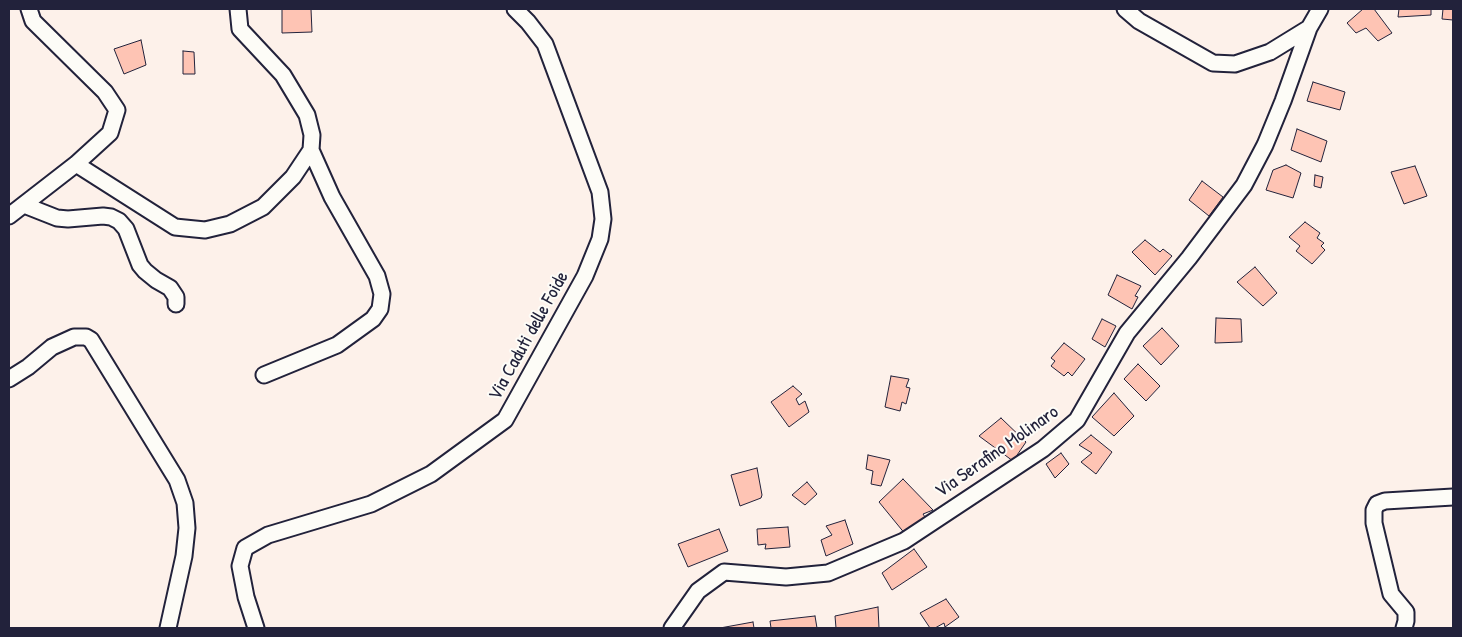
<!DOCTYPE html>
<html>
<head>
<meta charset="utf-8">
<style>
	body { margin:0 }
	#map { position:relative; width:1462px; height:637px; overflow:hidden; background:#fdf1ea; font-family:"Patrick Hand",sans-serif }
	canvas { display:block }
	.frame { position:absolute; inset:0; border:10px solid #22223b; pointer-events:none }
</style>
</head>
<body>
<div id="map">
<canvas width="1462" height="637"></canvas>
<div class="frame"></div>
</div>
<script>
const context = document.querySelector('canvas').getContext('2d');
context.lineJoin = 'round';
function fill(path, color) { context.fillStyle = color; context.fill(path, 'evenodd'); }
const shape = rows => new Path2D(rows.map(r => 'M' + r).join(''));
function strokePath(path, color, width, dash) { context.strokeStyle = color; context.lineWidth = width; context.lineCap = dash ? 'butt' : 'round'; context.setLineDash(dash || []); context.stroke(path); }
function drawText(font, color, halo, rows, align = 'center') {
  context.font = font + ' "Patrick Hand",sans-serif'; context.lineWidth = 4; context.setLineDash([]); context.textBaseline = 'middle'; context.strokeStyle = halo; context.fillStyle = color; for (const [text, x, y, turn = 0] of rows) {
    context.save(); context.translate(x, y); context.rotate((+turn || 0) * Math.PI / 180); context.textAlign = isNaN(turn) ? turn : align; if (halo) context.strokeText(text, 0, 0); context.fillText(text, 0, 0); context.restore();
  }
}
const building = shape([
	[282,9,311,9,312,32,282,33,282,9],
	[1363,9,1374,9,1392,33,1378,41,1366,28,1356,33,1347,23,1363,9],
	[1399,9,1431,9,1431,15,1398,17,1399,9],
	[1443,9,1453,9,1453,20,1442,19,1443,9],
	[141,40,146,65,124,74,114,49,141,40],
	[183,51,194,52,195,74,183,74,183,51],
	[1313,82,1345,92,1340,110,1307,101,1313,82],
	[1297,129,1327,141,1321,162,1291,150,1297,129],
	[1286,165,1301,173,1293,198,1266,190,1273,170,1286,165],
	[1415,166,1427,196,1404,204,1391,172,1415,166],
	[1315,175,1323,177,1321,188,1314,186,1315,175],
	[1202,181,1223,197,1209,216,1189,200,1202,181],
	[1305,222,1320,233,1317,238,1324,243,1321,246,1325,250,1312,264,1296,251,1300,246,1289,237,1305,222],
	[1145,240,1160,252,1163,249,1172,256,1155,275,1132,252,1145,240],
	[1255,267,1277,293,1263,306,1237,282,1255,267],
	[1117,275,1141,286,1135,296,1138,297,1132,309,1108,295,1117,275],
	[1216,318,1241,319,1242,342,1215,343,1216,318],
	[1102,319,1116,326,1105,347,1092,339,1102,319],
	[1162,328,1179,346,1161,365,1143,346,1162,328],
	[1064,343,1085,359,1072,376,1068,372,1064,376,1051,366,1055,361,1051,358,1064,343],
	[1138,364,1160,386,1146,401,1124,379,1138,364],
	[891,376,909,379,906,387,910,388,906,404,902,402,900,411,885,407,891,376],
	[793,386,802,394,796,399,799,405,805,401,809,412,789,427,771,402,793,386],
	[1114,393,1134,416,1114,436,1092,417,1114,393],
	[1001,418,1026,442,1013,461,979,436,1001,418],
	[1091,435,1112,452,1096,474,1081,462,1092,453,1079,445,1091,435],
	[1061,453,1069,464,1055,478,1046,464,1061,453],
	[868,455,890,460,881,486,871,484,873,471,866,469,868,455],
	[757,468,762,495,761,498,740,506,731,475,757,468],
	[903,479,933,510,923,514,927,520,906,535,879,502,903,479],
	[807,482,817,494,805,505,792,495,807,482],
	[845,520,853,544,826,556,821,540,832,535,826,526,845,520],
	[788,527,790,547,765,549,766,544,758,545,757,529,788,527],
	[719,529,728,551,688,567,678,544,719,529],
	[914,549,927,567,892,590,882,573,914,549],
	[946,599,959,617,945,627,944,623,935,628,930,628,920,613,946,599],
	[878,607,879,628,836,628,835,616,878,607],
	[815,616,817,628,771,628,770,621,815,616],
	[753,622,754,628,720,628,753,622]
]);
const minor = shape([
	[1125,9,1139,21,1213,63,1235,64,1270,52,1309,28,1320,9],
	[76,164,175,227,205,230,230,224,263,207,293,177,311,150,312,135,307,115,283,75,240,29,238,9],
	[24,205,57,218,68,219,103,216,111,217,119,221,126,229,140,265,145,271,156,280,170,288,176,297,176,304],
	[9,216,76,164,110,133,117,110,105,92,33,21,29,9],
	[264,375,337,345,373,319,380,309,382,294,377,276,332,197,311,150],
	[9,379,28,367,52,347,74,337,86,337,91,340,177,480,185,503,187,528,184,556,168,628],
	[256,628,246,597,240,566,245,548,268,535,371,504,431,474,505,420,585,276,600,239,603,219,600,192,545,44,528,22,515,9],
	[672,628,698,591,724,572,786,577,828,573,904,541,1043,449,1077,420,1127,333,1189,258,1244,185,1265,145,1283,101,1309,28],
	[1404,628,1406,621,1406,612,1391,594,1374,523,1374,510,1377,504,1385,501,1453,497]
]);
const streetNames = [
	["Via Caduti delle Foide",529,336,-61],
	["Via Serafino Molinaro",997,452,-35]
];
fill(building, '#fec4b4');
strokePath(building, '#22223b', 1);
strokePath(minor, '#22223b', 19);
strokePath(minor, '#fdfcf7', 15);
drawText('19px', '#22223b', '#fdfcf7', streetNames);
</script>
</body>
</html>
